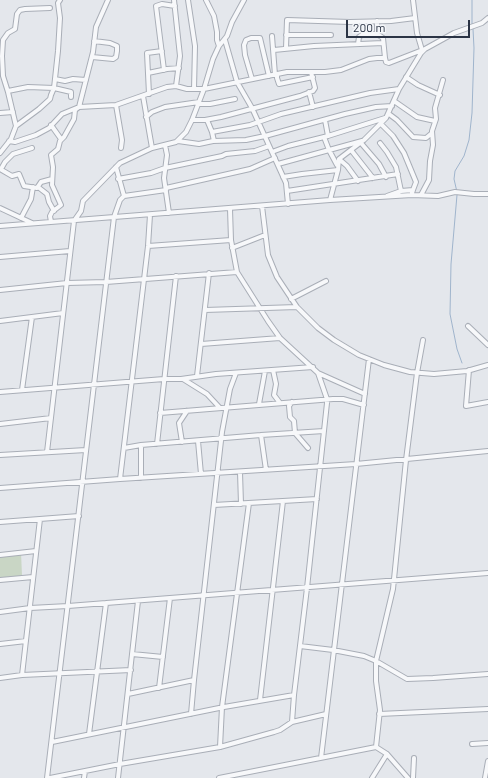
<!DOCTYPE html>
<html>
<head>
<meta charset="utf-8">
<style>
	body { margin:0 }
	#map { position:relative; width:488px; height:778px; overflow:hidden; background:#e4e7ec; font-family:Barlow,sans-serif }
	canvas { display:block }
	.scale { position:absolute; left:346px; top:20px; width:124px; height:18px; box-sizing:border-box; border:2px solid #2b3445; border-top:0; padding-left:5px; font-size:12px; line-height:14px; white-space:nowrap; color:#2b3445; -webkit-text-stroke:3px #f4f6f9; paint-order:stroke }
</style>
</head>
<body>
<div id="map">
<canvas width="488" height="778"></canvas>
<div class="scale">200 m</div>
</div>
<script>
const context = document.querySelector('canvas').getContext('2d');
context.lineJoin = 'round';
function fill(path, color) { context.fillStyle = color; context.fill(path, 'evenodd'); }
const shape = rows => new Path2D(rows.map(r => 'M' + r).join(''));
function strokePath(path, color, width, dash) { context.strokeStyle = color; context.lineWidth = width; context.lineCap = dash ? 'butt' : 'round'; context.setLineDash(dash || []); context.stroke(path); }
const green = shape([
	[21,552,22,576,0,579,0,554]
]);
const stream = shape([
	[472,0,472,25],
	[457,192,454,179,455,171,464,156,469,140,472,113,474,48,473,29],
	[457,195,451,264,450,314,457,349,462,363]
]);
const minor = shape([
	[174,0,180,56,176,86],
	[188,0,195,46,194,89],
	[206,0,214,16,217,32,217,40,219,46],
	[413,0,417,33,422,50],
	[377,21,377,34,383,38,385,58],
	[286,35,331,35],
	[272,36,275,75],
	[225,40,237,82,252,108,286,183,288,204],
	[358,44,359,37,363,34,377,34],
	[286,48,287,20,350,22,391,21,415,18],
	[274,50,314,46,383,43],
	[92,57,113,59,116,57,117,51,117,46,110,43,94,41],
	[164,70,156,6,162,4,175,6],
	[148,73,167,69,179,68],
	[277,74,277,78,279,84,313,77],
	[406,77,418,85,440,95],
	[55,79,65,81,73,79,86,80],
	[252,79,245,55,244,45,246,40,251,38,260,38,269,76],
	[8,91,28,87,54,88,71,92,71,97],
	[309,92,313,107],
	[149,94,147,53,162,51],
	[143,96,152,148],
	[394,101,417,117,435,121],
	[198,104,210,104,235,99],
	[116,105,122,140,121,148],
	[0,113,13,112],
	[389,114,397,120,413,137,426,138,432,133],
	[146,117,152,112,165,107,199,102],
	[192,120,205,120,221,117,300,96,313,91,315,88,311,72],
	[207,120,212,132],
	[325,120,328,136],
	[381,124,393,136,404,153,416,182,413,190],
	[51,125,61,139],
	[16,126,8,92,3,76,2,56,3,40,8,33,15,29,17,14,20,10,25,9,50,8],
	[324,137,329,150,337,165],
	[9,141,15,142,36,135,49,128,62,114,79,107,116,105,167,87,176,86,187,89,204,89,287,72,325,72,341,70,369,59,377,58,385,58,386,62,389,63,425,49],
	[178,141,199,144,213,141,246,140,265,136,345,114,376,107,392,106],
	[214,141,212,132,250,125,281,114,370,93,399,89],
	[361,143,379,164,386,177],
	[380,143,387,152,396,167,401,191],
	[165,145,167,155,164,178,169,213],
	[351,150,373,178],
	[272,152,288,146,328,136,385,118],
	[0,153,11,139,16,126,39,109,50,99,51,95,54,88,58,51,60,18,58,3,60,0],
	[339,159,347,166,358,181],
	[278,164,362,141],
	[116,167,124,196],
	[0,169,12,176,19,174,24,186,37,188,41,182,52,179],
	[1,169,5,162,13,154,32,148],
	[283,177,302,174,338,170],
	[118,179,151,173,165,168,222,156,226,154,255,151,269,146],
	[38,187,47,194,49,202,54,211],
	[166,188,250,169,275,158],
	[287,191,398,174],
	[421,195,429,180,430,161,433,145,432,131,436,119,435,108,443,80],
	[387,196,401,191,413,190,412,193],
	[330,200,338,170,339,159,364,140,386,118,399,89,421,53,425,49,454,33,482,23,488,18],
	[262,206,268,255,277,277,297,307,318,328,334,340,359,355,384,365,410,372,434,374,467,371,488,365],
	[0,208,32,223],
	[230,209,231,240,237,272,268,321,280,338,318,373,365,394],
	[21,218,31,199,33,187],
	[51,222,50,216,52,212,61,205,52,185,53,167,51,155,58,149,60,141,64,137,74,119,75,110,79,107,93,52,96,27,108,0],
	[0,226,330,200,412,195,438,196,455,192,474,194,488,194],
	[148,246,231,240],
	[232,248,265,235],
	[0,257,70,251],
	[0,290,67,283,106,282,237,272],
	[291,299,326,281],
	[205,310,297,307],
	[0,321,63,313],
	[468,326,488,345],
	[201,344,280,338],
	[273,370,276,384,274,395,280,403],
	[469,370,466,406,488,402],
	[197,376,209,273],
	[183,379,207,394,220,408],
	[22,390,32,317],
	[0,392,164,379,181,379,216,374,313,367],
	[292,402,289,406,290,417,294,421,295,433,308,448],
	[259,404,265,371],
	[160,413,333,399,343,399,364,405],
	[0,424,51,418],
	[261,435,266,470],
	[198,441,201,474],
	[182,442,179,423,187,411],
	[157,444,176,276],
	[141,445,141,478],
	[124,448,141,445,261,435,324,431],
	[47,452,74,221,81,211,83,201,120,163,152,148,176,142,186,132,192,120,204,89,213,59,219,46,227,36,232,22,244,0],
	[0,455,86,450],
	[240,472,241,504],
	[120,479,148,246,150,215],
	[0,488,120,479,356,464,488,451],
	[214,505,317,499],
	[0,522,79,516],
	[0,555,36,551],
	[0,580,33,577],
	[0,612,30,608,68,606,488,573],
	[0,644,26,641],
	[300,646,333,650,364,656,376,661,407,679,433,678,488,674],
	[132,654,163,657],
	[22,675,40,519],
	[0,678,22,675,131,670],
	[159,688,170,598],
	[128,694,194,680],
	[260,700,283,501],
	[191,714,194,680,222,432,230,389,236,373],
	[379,714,488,709],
	[292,722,294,695,307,588,327,403,327,399,318,373],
	[89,734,106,603],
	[52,742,224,707,294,695],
	[472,744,488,743],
	[220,747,222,707,249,503],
	[387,754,408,778],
	[321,758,369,359],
	[47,778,114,217,120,200,124,196,166,190],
	[50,778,120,764,220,747,274,732,280,730,292,722,326,714],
	[84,778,85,771],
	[118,778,138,601],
	[219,778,376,747],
	[372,778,387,754,376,747,380,710,376,681,376,661,393,589,406,460,417,373,423,340],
	[413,778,414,758],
	[485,778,488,761]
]);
fill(green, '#c9d6c5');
strokePath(stream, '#9fb4cc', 1);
strokePath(minor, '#a9aeb7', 6);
strokePath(minor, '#f7f8fa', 4);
</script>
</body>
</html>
